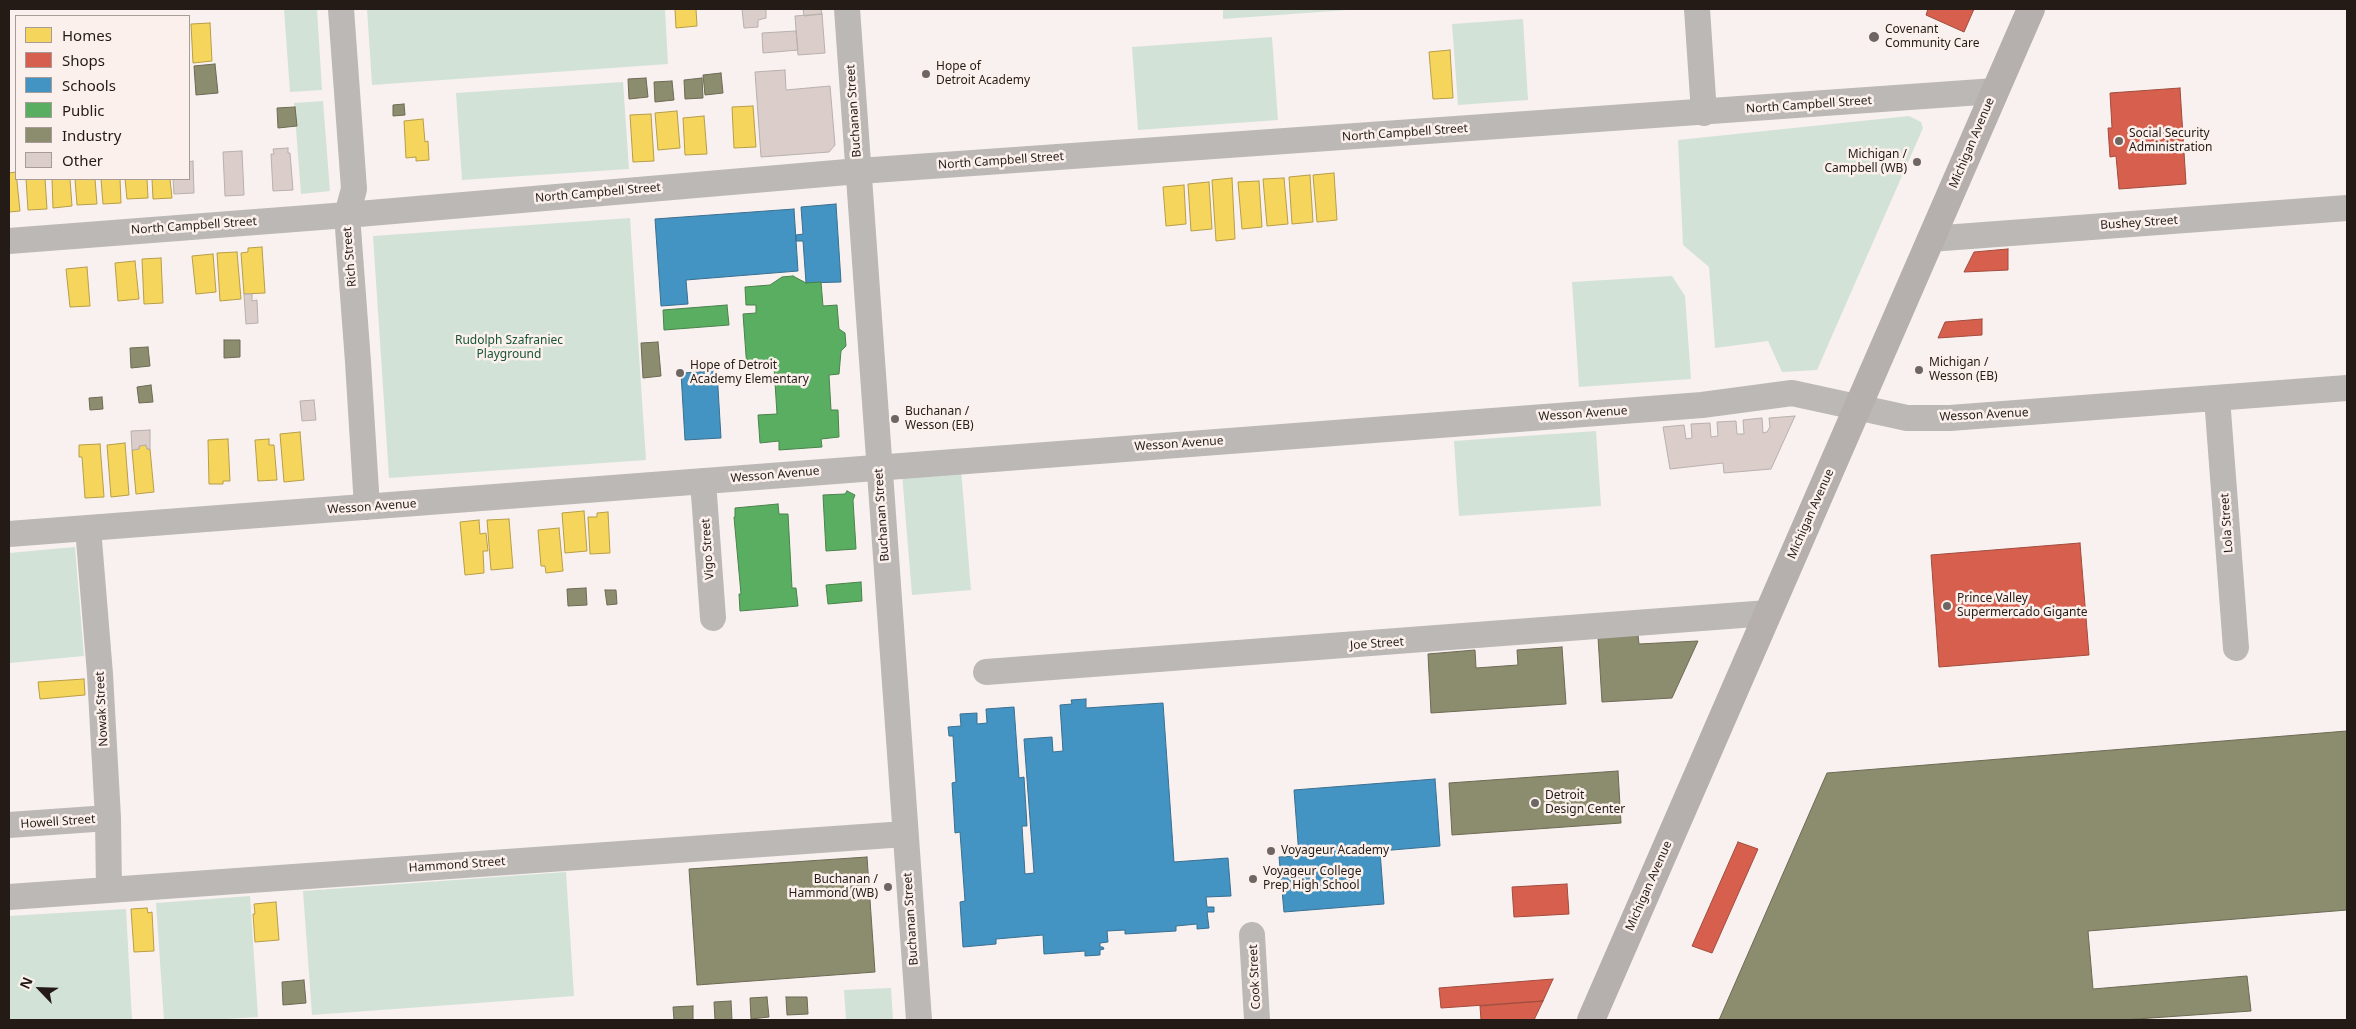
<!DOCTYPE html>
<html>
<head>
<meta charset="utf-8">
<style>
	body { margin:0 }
	#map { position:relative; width:2356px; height:1029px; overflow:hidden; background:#f8f1f0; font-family:"Noto Sans",sans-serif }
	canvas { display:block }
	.frame { position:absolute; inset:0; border:10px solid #241b17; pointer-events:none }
	.legend { position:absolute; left:15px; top:15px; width:175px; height:165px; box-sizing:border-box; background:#fbf0ec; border:1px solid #a59b97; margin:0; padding:6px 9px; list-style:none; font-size:15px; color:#241b17 }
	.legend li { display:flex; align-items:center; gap:10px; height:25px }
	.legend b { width:25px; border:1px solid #a59b97 }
	.north { position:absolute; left:15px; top:964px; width:50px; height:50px; -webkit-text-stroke:4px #fbf0ec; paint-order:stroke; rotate:294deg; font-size:14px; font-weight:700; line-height:20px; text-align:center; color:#241b17 }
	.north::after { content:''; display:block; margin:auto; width:18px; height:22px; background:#241b17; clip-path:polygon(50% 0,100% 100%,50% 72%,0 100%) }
</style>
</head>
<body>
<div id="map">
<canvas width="2356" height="1029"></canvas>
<div class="frame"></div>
<ul class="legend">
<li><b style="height:14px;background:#f6d55c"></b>Homes</li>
<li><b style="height:14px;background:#d6604d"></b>Shops</li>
<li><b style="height:14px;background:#4393c3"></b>Schools</li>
<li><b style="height:14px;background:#5aae61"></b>Public</li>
<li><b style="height:14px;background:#8c8c6e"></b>Industry</li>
<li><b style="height:14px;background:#dbcdc9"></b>Other</li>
</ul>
<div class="north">N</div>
</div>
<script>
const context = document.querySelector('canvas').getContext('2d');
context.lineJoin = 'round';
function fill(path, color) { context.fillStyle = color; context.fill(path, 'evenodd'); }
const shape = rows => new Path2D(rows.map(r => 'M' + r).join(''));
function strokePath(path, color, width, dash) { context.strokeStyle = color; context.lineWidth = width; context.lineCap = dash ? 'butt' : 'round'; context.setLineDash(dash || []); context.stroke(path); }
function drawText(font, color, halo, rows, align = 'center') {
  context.font = font + ' "Noto Sans",sans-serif'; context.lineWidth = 5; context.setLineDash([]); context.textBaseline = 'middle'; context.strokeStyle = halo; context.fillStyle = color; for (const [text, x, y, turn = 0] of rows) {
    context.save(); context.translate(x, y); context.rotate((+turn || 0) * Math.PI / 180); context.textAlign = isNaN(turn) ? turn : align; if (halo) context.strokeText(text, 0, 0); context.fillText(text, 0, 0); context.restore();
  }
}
const green = shape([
	[284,9,317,9,322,90,290,92],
	[367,9,665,9,668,64,372,85],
	[1223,9,1361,9,1223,19],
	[1523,19,1528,100,1458,105,1452,24],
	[1272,37,1278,120,1138,130,1132,47],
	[623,82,629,169,462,180,456,93],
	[323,101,330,191,301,194,294,103],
	[1909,116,1921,122,1923,128,1817,370,1782,372,1768,341,1715,348,1709,267,1683,245,1678,140],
	[630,218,646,460,389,478,373,236],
	[1672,276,1685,296,1691,379,1579,387,1572,282],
	[1596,431,1601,506,1459,516,1454,441],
	[961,469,971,590,912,595,902,474],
	[75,547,84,656,10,663,9,553],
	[566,872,574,996,312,1015,303,891],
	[250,896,258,1017,210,1020,164,1020,156,903],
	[126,909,132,1020,9,1020,9,916],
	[891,988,893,1020,846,1020,844,990]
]);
const homes = shape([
	[675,9,696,9,697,26,676,28,675,9],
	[210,23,212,61,193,63,191,24,210,23],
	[1450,50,1453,98,1433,99,1429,52,1450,50],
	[753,106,756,147,734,148,732,107,753,106],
	[677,111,680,148,658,150,655,113,677,111],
	[651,114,654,161,633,162,630,115,651,114],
	[704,116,707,154,685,155,683,118,704,116],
	[423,119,425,142,428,141,429,160,416,161,416,157,406,158,404,121,423,119],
	[16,172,20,211,9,212,9,173,16,172],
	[1334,173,1337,220,1317,222,1313,175,1334,173],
	[1310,175,1313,222,1292,224,1289,177,1310,175],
	[1232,178,1235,239,1216,241,1212,180,1232,178],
	[1284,178,1288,224,1267,226,1263,179,1284,178],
	[26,179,45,179,47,209,28,210,26,179],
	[52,179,70,179,72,206,53,208,52,179],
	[75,179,95,179,97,204,77,205,75,179],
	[101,179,120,179,121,203,103,204,101,179],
	[125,179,147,179,148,198,127,199,125,179],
	[152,179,170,179,172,198,153,199,152,179],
	[1259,181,1262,227,1242,229,1238,182,1259,181],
	[1209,182,1212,229,1191,231,1188,184,1209,182],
	[1184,185,1186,224,1166,226,1163,187,1184,185],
	[262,247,265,293,244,294,241,253,248,252,248,248,262,247],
	[237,252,241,299,220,301,217,253,237,252],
	[213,254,216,292,196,294,192,256,213,254],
	[161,258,163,303,144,304,142,259,161,258],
	[135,261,139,299,118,301,115,263,135,261],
	[87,267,90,306,70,307,66,269,87,267],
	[300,432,304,480,284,482,280,434,300,432],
	[228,439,230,481,223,481,223,484,209,484,208,440,228,439],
	[269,439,269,445,274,445,277,480,258,481,255,440,269,439],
	[125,443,129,495,111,497,107,445,125,443],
	[100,444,104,497,85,498,82,457,79,457,79,445,100,444],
	[146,445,147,449,150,449,154,492,136,494,132,450,139,449,139,446,146,445],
	[584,511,587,551,565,553,562,513,584,511],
	[608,512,610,553,590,554,588,517,597,517,597,513,608,512],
	[509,519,513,568,491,570,487,520,509,519],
	[479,520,480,534,486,533,488,551,483,551,484,573,465,575,460,522,479,520],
	[559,528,563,571,546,573,545,566,541,566,538,530,559,528],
	[84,679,85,695,40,699,38,682,84,679],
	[276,902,279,940,255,942,253,914,255,914,254,904,276,902],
	[147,908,148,913,152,912,154,951,134,952,131,909,147,908]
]);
const shops = shape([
	[1928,9,1974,9,1964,32,1926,15,1928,9],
	[2180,88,2186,184,2119,189,2116,156,2110,157,2108,128,2112,128,2110,93,2180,88],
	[2008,249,2008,270,1964,272,1974,252,2008,249],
	[1982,319,1982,335,1938,338,1945,322,1982,319],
	[2080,543,2089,655,1939,667,1931,555,2080,543],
	[1738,842,1758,849,1712,953,1692,946,1738,842],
	[1567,884,1569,914,1514,917,1512,887,1567,884],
	[1553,979,1543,1001,1441,1008,1439,988,1553,979],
	[1543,1001,1534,1020,1481,1020,1480,1006,1543,1001]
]);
const schools = shape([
	[836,204,841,282,806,283,803,241,796,241,796,235,803,234,801,207,836,204],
	[794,209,798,271,686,280,688,304,661,306,655,219,794,209],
	[717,371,721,438,685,440,681,373,717,371],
	[1086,699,1086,708,1163,703,1174,862,1228,858,1231,896,1206,897,1207,907,1214,907,1214,912,1207,912,1209,928,1197,929,1197,924,1176,926,1176,931,1125,934,1125,930,1107,931,1108,942,1100,943,1100,947,1103,947,1104,949,1100,950,1100,955,1085,956,1085,951,1044,954,1043,935,996,939,996,944,963,947,960,902,965,901,960,832,955,833,952,783,956,782,953,736,949,736,948,727,961,726,960,714,977,713,977,724,987,723,986,709,1014,707,1019,778,1024,777,1027,826,1022,826,1025,874,1034,873,1024,739,1052,737,1053,752,1063,751,1060,705,1072,704,1071,700,1086,699],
	[1435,779,1440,846,1380,851,1384,904,1284,912,1279,857,1299,856,1294,790,1435,779]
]);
const public = shape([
	[793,276,806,283,821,282,823,306,837,305,839,329,845,333,846,346,841,351,839,374,829,375,831,410,838,410,839,437,821,439,822,447,779,450,779,441,760,443,758,415,777,414,774,367,747,369,743,314,756,313,756,305,746,305,745,287,770,285,782,277,793,276],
	[727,305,729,325,664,330,663,310,727,305],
	[847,491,855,495,853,500,856,549,826,551,823,495,845,494,847,491],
	[778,504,779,514,788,514,792,588,796,588,798,606,740,611,739,594,741,594,734,517,735,517,735,508,778,504],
	[861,582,862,601,828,604,826,585,861,582]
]);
const industry = shape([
	[215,64,218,93,196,95,194,66,215,64],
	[721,73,723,93,705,95,703,75,721,73],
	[646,78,648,97,629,99,628,79,646,78],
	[702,78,703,98,685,99,684,80,702,78],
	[672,81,674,100,655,102,654,82,672,81],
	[404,104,405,115,393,116,393,105,404,104],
	[295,107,297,126,278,128,277,108,295,107],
	[224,340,240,340,240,357,224,358,224,340],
	[658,342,661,376,643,378,641,343,658,342],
	[148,347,150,366,131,368,130,348,148,347],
	[151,385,153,402,139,403,137,387,151,385],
	[102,397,103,409,90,410,89,398,102,397],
	[586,588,587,605,568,606,567,589,586,588],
	[605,590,616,590,617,604,607,605,605,590],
	[1638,635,1639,644,1698,641,1672,698,1602,702,1598,637,1638,635],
	[1562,647,1566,704,1431,713,1428,654,1475,650,1476,668,1518,665,1517,650,1562,647],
	[2347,731,2347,910,2088,931,2093,989,2247,976,2251,1011,2122,1020,1719,1020,1827,773,2347,731],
	[1618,771,1621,823,1452,835,1449,783,1618,771],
	[867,857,875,972,697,985,689,869,867,857],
	[304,980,306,1003,283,1005,282,982,304,980],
	[767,997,769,1017,751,1019,750,998,767,997],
	[786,997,807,997,808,1014,787,1015,786,997],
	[731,1001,732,1020,715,1020,714,1002,731,1001],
	[693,1006,693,1020,674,1020,673,1007,693,1006]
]);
const building = shape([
	[742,9,766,9,766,18,758,20,758,27,744,28,742,9],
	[803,9,821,9,822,14,804,16,803,9],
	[822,14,825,53,798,55,795,16,822,14],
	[796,31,798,50,763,53,762,33,796,31],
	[785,70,786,90,830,86,835,145,829,152,761,157,755,72,785,70],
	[288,148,288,153,290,153,293,190,273,191,271,154,274,154,273,149,288,148],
	[242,151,244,195,225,196,223,152,242,151],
	[193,161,194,193,174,194,173,179,189,179,189,162,193,161],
	[244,294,252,294,252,301,257,300,258,323,246,324,244,294],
	[314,400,316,420,302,421,300,401,314,400],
	[1795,416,1771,469,1724,473,1723,463,1670,469,1663,427,1684,425,1686,439,1692,438,1691,424,1710,423,1711,437,1718,436,1717,422,1736,421,1737,434,1744,434,1743,420,1762,418,1763,433,1767,432,1770,427,1769,418,1795,416],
	[150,430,150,449,147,449,146,445,139,446,139,449,132,450,131,431,150,430]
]);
const minor = shape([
	[341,9,354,189,347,215,358,362,367,507],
	[847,9,919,1020],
	[1697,9,1704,113],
	[1930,239,2347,208],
	[9,241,347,215,859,171,1995,91],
	[2217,398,2236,648],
	[703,481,713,618],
	[88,528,100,674,108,818,109,890],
	[9,534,1702,405,1792,393,1907,418,1950,418,2347,388],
	[986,672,1768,613],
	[9,825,108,818],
	[9,897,905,834],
	[1252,935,1257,1020]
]);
const major = shape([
	[1591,1020,2031,9]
]);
const markers = [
	[1874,37,6,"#6e6663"],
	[926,74,5,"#6e6663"],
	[2119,141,5,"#6e6663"],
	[1917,162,5,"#6e6663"],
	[1919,370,5,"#6e6663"],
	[680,373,5,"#6e6663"],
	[895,419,5,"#6e6663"],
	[1947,606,5,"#6e6663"],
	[1535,803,5,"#6e6663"],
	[1271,851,5,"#6e6663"],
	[1253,879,5,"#6e6663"],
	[888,887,5,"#6e6663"]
];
const poiNames = [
	["Covenant",1885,30],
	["Community Care",1885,44],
	["Hope of",936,67],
	["Detroit Academy",936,81],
	["Social Security",2129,134],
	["Administration",2129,148],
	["Michigan /",1907,155,"right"],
	["Campbell (WB)",1907,169,"right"],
	["Michigan /",1929,363],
	["Wesson (EB)",1929,377],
	["Hope of Detroit",690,366],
	["Academy Elementary",690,380],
	["Buchanan /",905,412],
	["Wesson (EB)",905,426],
	["Prince Valley",1957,599],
	["Supermercado Gigante",1957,613],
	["Detroit",1545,796],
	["Design Center",1545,810],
	["Voyageur Academy",1281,851],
	["Voyageur College",1263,872],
	["Prep High School",1263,886],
	["Buchanan /",878,880,"right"],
	["Hammond (WB)",878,894,"right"]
];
const streetNames = [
	["North Campbell Street",1809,105,-4],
	["Buchanan Street",854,111,-94],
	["North Campbell Street",1405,133,-4],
	["Michigan Avenue",1972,143,-67],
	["North Campbell Street",1001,161,-4],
	["North Campbell Street",598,193,-5],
	["Bushey Street",2139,223,-4],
	["North Campbell Street",194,226,-4],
	["Rich Street",350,257,-95],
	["Wesson Avenue",1583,414,-4],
	["Wesson Avenue",1984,415,-3],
	["Wesson Avenue",1179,444,-4],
	["Wesson Avenue",775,475,-5],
	["Wesson Avenue",372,507,-4],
	["Michigan Avenue",1811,514,-66],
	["Buchanan Street",882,515,-94],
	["Lola Street",2227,523,-94],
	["Vigo Street",708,549,-94],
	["Joe Street",1377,644,-4],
	["Nowak Street",102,709,-93],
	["Howell Street",58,822,-4],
	["Hammond Street",457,865,-4],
	["Michigan Avenue",1649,886,-66],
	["Buchanan Street",911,919,-94],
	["Cook Street",1255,977,-93]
];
const parkNames = [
	["Rudolph Szafraniec",509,341],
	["Playground",509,355]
];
fill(green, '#d3e2d7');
fill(homes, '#f6d55c');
strokePath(homes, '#b79d47', 1);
fill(shops, '#d6604d');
strokePath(shops, '#a14b3d', 1);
fill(schools, '#4393c3');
strokePath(schools, '#3a6f8f', 1);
fill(public, '#5aae61');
strokePath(public, '#4a824b', 1);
fill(industry, '#8c8c6e');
strokePath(industry, '#6d6a54', 1);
fill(building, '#dbcdc9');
strokePath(building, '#b7b0ad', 1);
strokePath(minor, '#bcb8b5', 26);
strokePath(major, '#b5b0ae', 28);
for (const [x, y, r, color] of markers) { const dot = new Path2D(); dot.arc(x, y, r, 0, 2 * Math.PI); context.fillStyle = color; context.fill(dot); strokePath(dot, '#fbf0ec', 2); }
drawText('12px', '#241b17', '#fbf0ec', poiNames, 'left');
drawText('12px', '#241b17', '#fbf0ec', streetNames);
drawText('12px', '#155436', '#fbf0ec', parkNames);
</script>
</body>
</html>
